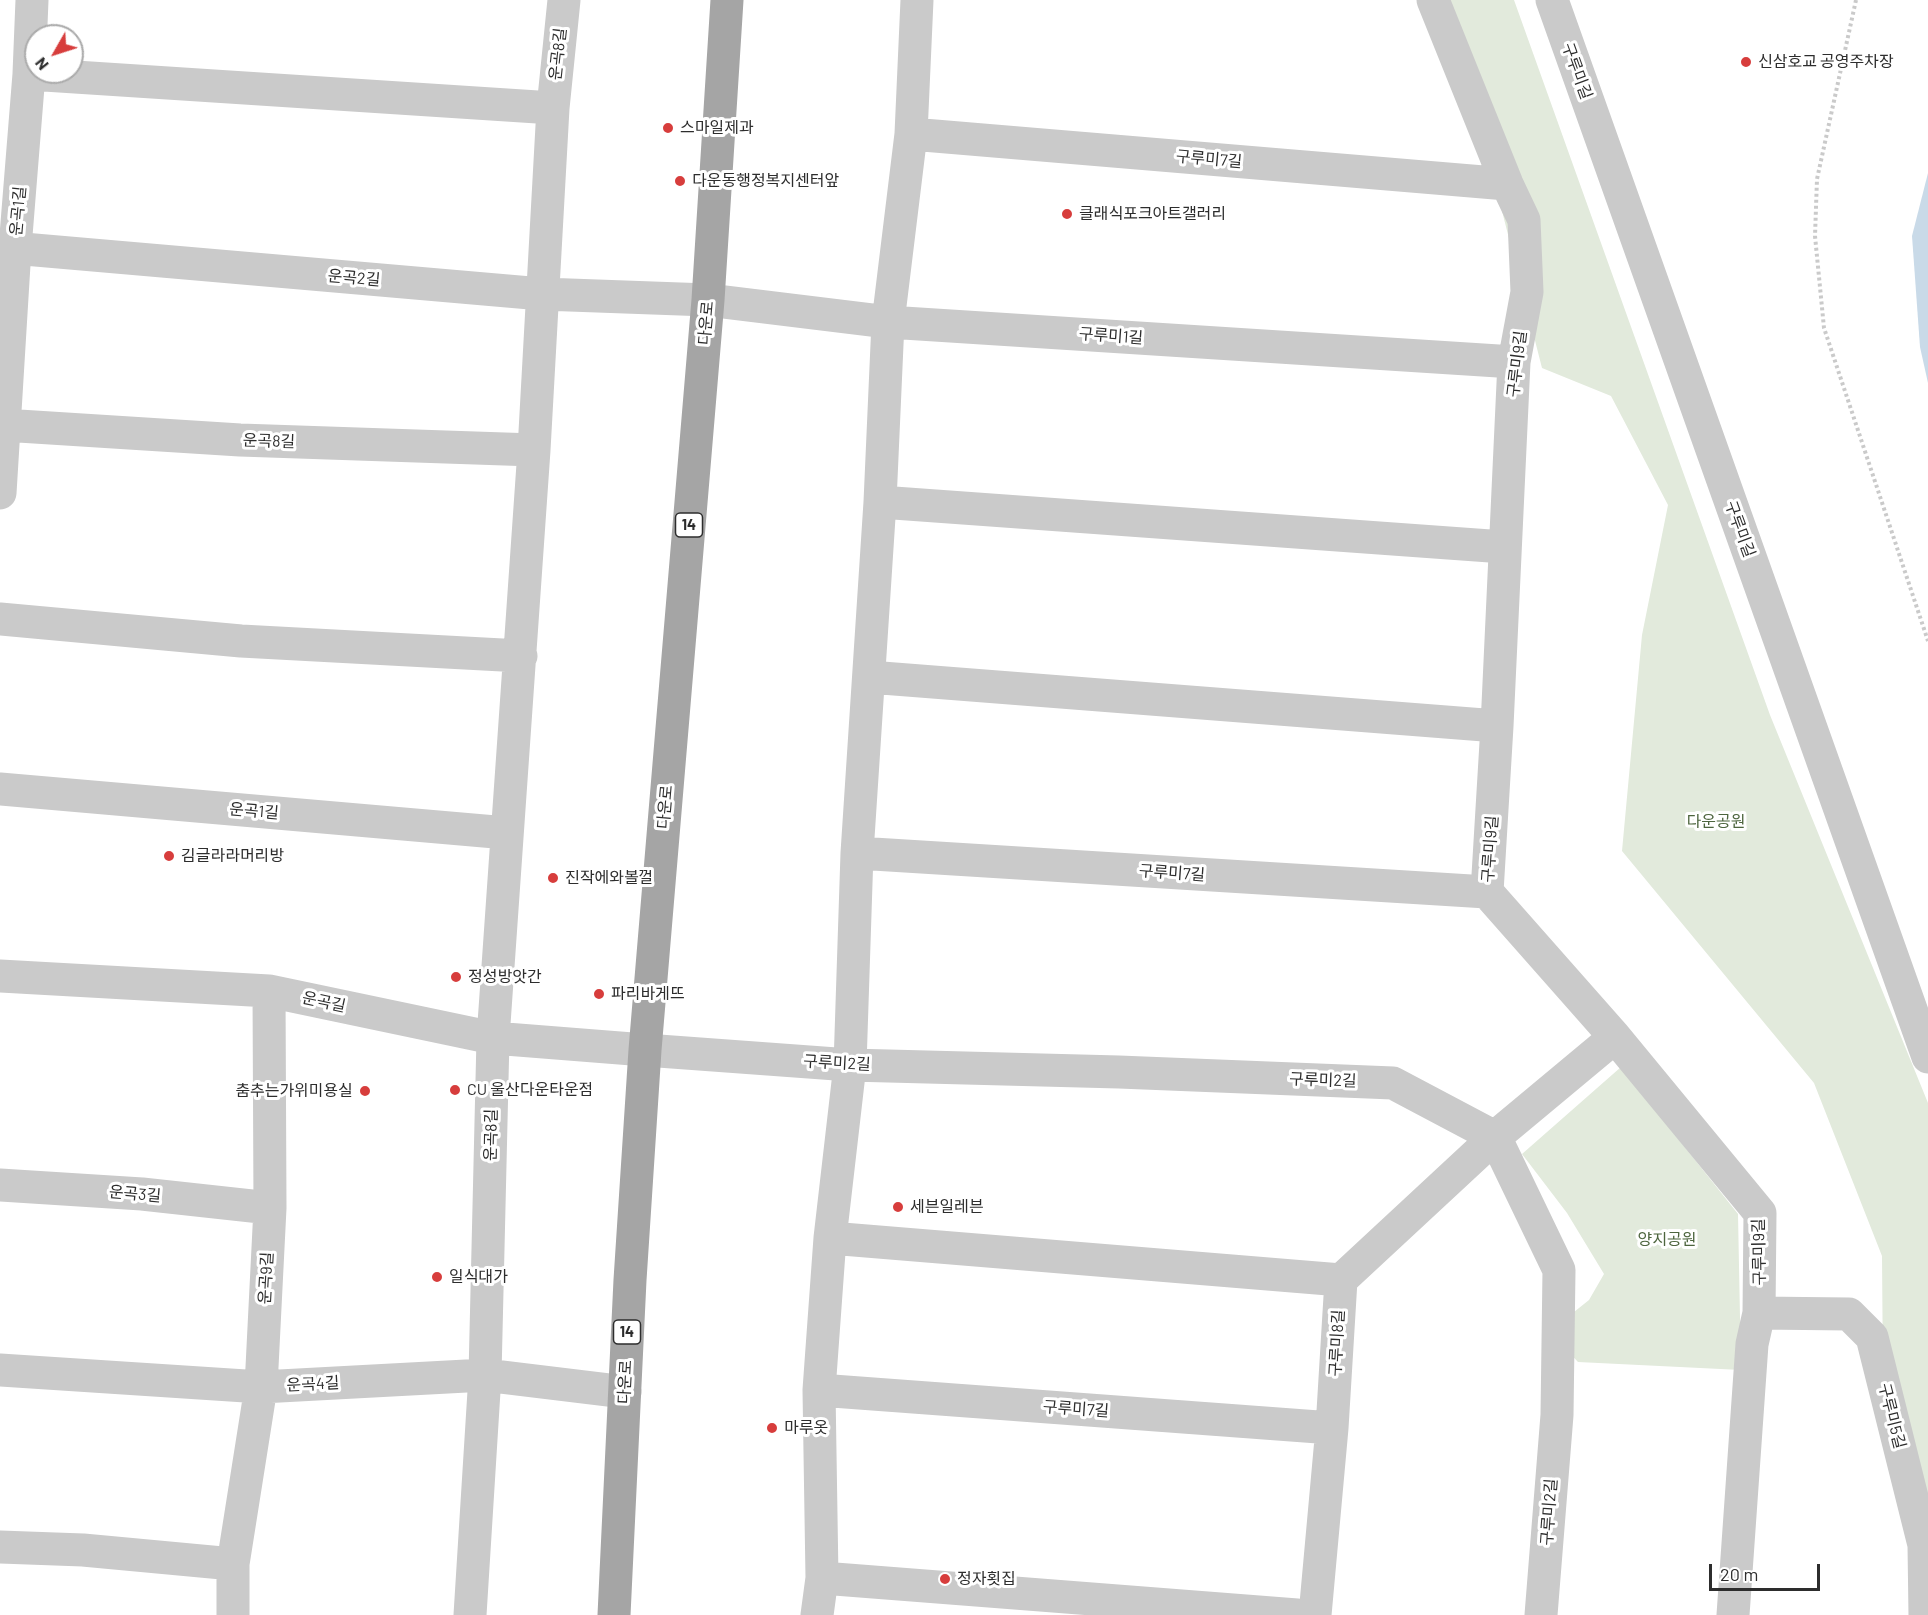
<!DOCTYPE html>
<html>
<head>
<meta charset="utf-8">
<style>
	body { margin:0 }
	#map { position:relative; width:1928px; height:1615px; overflow:hidden; background:#fff; font-family:Barlow,sans-serif }
	canvas { display:block }
	.north { position:absolute; left:24px; top:24px; width:60px; height:60px; box-sizing:border-box; background:#fff; border:2px solid #ababab; border-radius:50%; rotate:231deg; font-size:16px; font-weight:700; line-height:24px; text-align:center; color:#2d2d2d }
	.north::after { content:''; display:block; margin:auto; width:21px; height:27px; background:#d73d3c; clip-path:polygon(50% 0,100% 100%,50% 72%,0 100%) }
	.scale { position:absolute; left:1709px; top:1564px; width:111px; height:27px; box-sizing:border-box; border:3px solid #2d2d2d; border-top:0; padding-left:8px; font-size:18px; line-height:21px; white-space:nowrap; color:#2d2d2d; -webkit-text-stroke:4px #fff; paint-order:stroke }
</style>
</head>
<body>
<div id="map">
<canvas width="1928" height="1615"></canvas>
<div class="north">N</div>
<div class="scale">20 m</div>
</div>
<script>
const context = document.querySelector('canvas').getContext('2d');
context.lineJoin = 'round';
function fill(path, color) { context.fillStyle = color; context.fill(path, 'evenodd'); }
const shape = rows => new Path2D(rows.map(r => 'M' + r).join(''));
function strokePath(path, color, width, dash) { context.strokeStyle = color; context.lineWidth = width; context.lineCap = dash ? 'butt' : 'round'; context.setLineDash(dash || []); context.stroke(path); }
function drawText(font, color, halo, rows, align = 'center') {
  context.font = font + ' Barlow,"Noto Sans KR",sans-serif'; context.lineWidth = 6; context.setLineDash([]); context.textBaseline = 'middle'; context.strokeStyle = halo; context.fillStyle = color; for (const [text, x, y, turn = 0] of rows) {
    context.save(); context.translate(x, y); context.rotate((+turn || 0) * Math.PI / 180); context.textAlign = isNaN(turn) ? turn : align; if (halo) context.strokeText(text, 0, 0); context.fillText(text, 0, 0); context.restore();
  }
}
const green = shape([
	[1438,0,1514,0,1770,715,1928,1103,1928,1615,1883,1381,1882,1256,1814,1083,1622,851,1642,635,1668,505,1611,396,1542,368,1476,109],
	[1621,1067,1738,1214,1741,1370,1578,1362,1560,1343,1564,1320,1589,1300,1604,1274,1567,1213,1522,1154]
]);
const water = shape([
	[1928,173,1928,383,1920,347,1912,236]
]);
const path = shape([
	[1856,0,1817,179,1815,236,1824,328,1928,641]
]);
const minor = shape([
	[1433,0,1507,184,1524,220,1527,292,1514,362,1497,726,1487,892,1615,1037,1760,1213,1759,1313,1752,1344,1733,1615],
	[29,74,553,108],
	[911,134,1507,184],
	[0,247,542,294,708,300,888,322,1514,362],
	[3,425,240,440,534,450],
	[0,493,15,248,29,74,32,0],
	[880,502,1504,547],
	[0,619,241,641,521,656],
	[869,677,1497,726],
	[0,789,507,833],
	[857,853,1487,892],
	[0,976,269,991,493,1038,645,1050,850,1065,1119,1072,1393,1083,1495,1137,1559,1270,1557,1415,1541,1615],
	[0,1185,142,1194,270,1208],
	[830,1238,1341,1280],
	[1759,1313,1849,1314,1872,1337,1924,1545,1925,1615],
	[0,1370,261,1387,485,1375,625,1392],
	[819,1390,1332,1428],
	[0,1547,83,1550,233,1564],
	[822,1578,1297,1615],
	[233,1615,233,1564,261,1387,270,1208,269,991],
	[470,1615,485,1375,493,1038,534,450,553,108,564,0],
	[817,1615,822,1578,819,1390,830,1238,850,1065,857,853,880,502,888,322,911,134,917,0],
	[1315,1615,1332,1428,1341,1280,1495,1137,1615,1037]
]);
const tertiary = shape([
	[1552,0,1928,1057]
]);
const primary = shape([
	[614,1615,630,1280,645,1050,708,300,727,0]
]);
const markers = [
	[1746,62,6,"#d73d3c"],
	[668,128,6,"#d73d3c"],
	[680,181,6,"#d73d3c"],
	[1067,214,6,"#d73d3c"],
	[169,856,6,"#d73d3c"],
	[553,878,6,"#d73d3c"],
	[456,977,6,"#d73d3c"],
	[599,994,6,"#d73d3c"],
	[455,1090,6,"#d73d3c"],
	[365,1091,6,"#d73d3c"],
	[898,1207,6,"#d73d3c"],
	[437,1277,6,"#d73d3c"],
	[772,1428,6,"#d73d3c"],
	[945,1579,6,"#d73d3c"]
];
const shields = [
	[689,525,27],
	[627,1332,27]
];
const shieldNames = [
	["14",689,525],
	["14",627,1332]
];
const streetNames = [
	["운곡8길",558,54,-84],
	["구루미길",1577,71,70],
	["구루미7길",1209,159,5],
	["운곡1길",18,211,-85],
	["운곡2길",354,278,5],
	["다운로",706,323,-85],
	["구루미1길",1111,336,4],
	["구루미9길",1517,364,-83],
	["운곡8길",269,441,2],
	["구루미길",1740,529,70],
	["다운로",665,807,-85],
	["운곡1길",254,811,5],
	["구루미9길",1490,849,-86],
	["구루미7길",1172,873,4],
	["운곡길",324,1002,12],
	["구루미2길",837,1063,3],
	["구루미2길",1323,1080,2],
	["운곡8길",491,1135,-89],
	["운곡3길",135,1194,5],
	["구루미9길",1759,1252,-91],
	["운곡9길",266,1278,-87],
	["구루미8길",1337,1343,-87],
	["다운로",625,1382,-87],
	["운곡4길",313,1384,-3],
	["구루미7길",1076,1409,4],
	["구루미5길",1892,1416,76],
	["구루미2길",1549,1512,-86]
];
const poiNames = [
	["신삼호교 공영주차장",1758,62],
	["스마일제과",680,128],
	["다운동행정복지센터앞",692,181],
	["클래식포크아트갤러리",1079,214],
	["김글라라머리방",181,856],
	["진작에와볼껄",565,878],
	["정성방앗간",468,977],
	["파리바게뜨",611,994],
	["CU 울산다운타운점",467,1090],
	["춤추는가위미용실",353,1091,"right"],
	["세븐일레븐",910,1207],
	["일식대가",449,1277],
	["마루옷",784,1428],
	["정자횟집",957,1579]
];
const parkNames = [
	["다운공원",1716,822],
	["양지공원",1667,1240]
];
fill(green, '#e2eadc');
fill(water, '#c9dae8');
strokePath(path, '#cacaca', 4, [3, 3]);
strokePath(minor, '#cacaca', 33);
strokePath(tertiary, '#cacaca', 33);
strokePath(primary, '#a5a5a5', 33);
for (const [x, y, r, color] of markers) { const dot = new Path2D(); dot.arc(x, y, r, 0, 2 * Math.PI); context.fillStyle = color; context.fill(dot); strokePath(dot, '#fff', 2); }
for (const [x, y, w] of shields) { const box = new Path2D(); box.roundRect(x - w / 2, y - 12, w, 24, 4.5); context.fillStyle = '#fff'; context.fill(box); strokePath(box, '#2d2d2d', 1.5); }
drawText('bold 15px', '#2d2d2d', null, shieldNames);
drawText('16px', '#2d2d2d', '#fff', streetNames);
drawText('16px', '#2d2d2d', '#fff', poiNames, 'left');
drawText('16px', '#4d653e', '#fff', parkNames);
</script>
</body>
</html>
